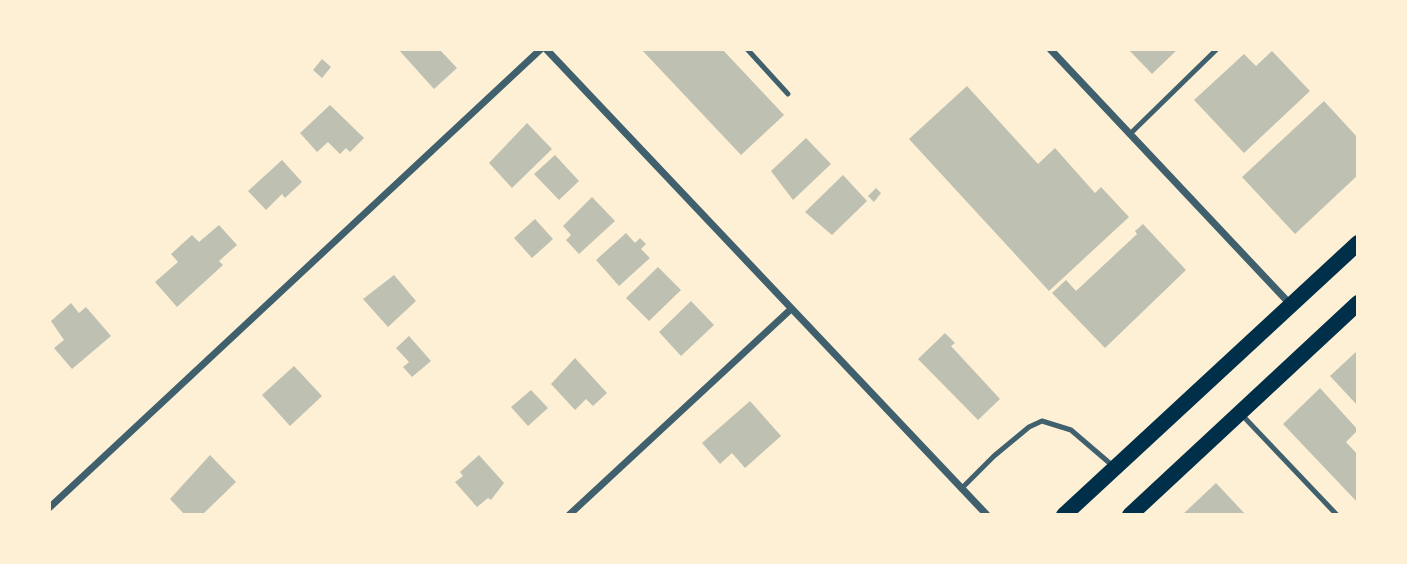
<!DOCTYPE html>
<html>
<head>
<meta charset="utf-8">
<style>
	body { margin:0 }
	#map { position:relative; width:1407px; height:564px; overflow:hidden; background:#fdf0d5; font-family:Signika,sans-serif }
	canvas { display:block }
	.frame { position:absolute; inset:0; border:51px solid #fdf0d5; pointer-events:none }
</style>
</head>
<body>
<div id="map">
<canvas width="1407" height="564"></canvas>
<div class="frame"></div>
</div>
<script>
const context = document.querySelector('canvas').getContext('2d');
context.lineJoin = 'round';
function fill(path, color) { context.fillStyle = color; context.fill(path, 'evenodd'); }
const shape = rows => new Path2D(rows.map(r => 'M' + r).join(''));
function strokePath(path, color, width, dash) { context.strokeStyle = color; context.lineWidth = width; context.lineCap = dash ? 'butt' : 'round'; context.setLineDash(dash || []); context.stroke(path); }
const building = shape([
	[398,49,439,49,457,68,434,89],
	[641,49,722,49,784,115,741,155],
	[1128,49,1178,49,1152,74],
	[1272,51,1310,91,1244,153,1194,100,1244,54,1256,66],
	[322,59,331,67,322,78,313,70],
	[967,86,1038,164,1055,148,1095,193,1101,187,1129,217,1049,291,909,139],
	[1324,101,1358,138,1358,175,1295,234,1242,177],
	[330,105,364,138,350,152,346,148,340,154,328,142,317,152,300,133],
	[527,123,552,149,512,188,489,163],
	[806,138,831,164,793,200,771,171],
	[555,155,579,181,559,200,534,174],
	[282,160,302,182,285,198,282,194,266,210,248,191],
	[843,175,867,201,832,235,805,212],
	[876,188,881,193,874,202,868,196],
	[592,197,615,221,579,254,566,240,571,235,563,226],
	[535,219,553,239,532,258,514,238],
	[1143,224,1186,270,1105,348,1052,293,1066,280,1076,291,1137,234,1135,231],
	[219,225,237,245,219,261,223,265,177,307,155,282,178,262,171,254,192,235,199,242],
	[626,233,635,243,640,238,646,244,641,249,650,258,619,286,596,260],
	[658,267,681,290,649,321,626,298],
	[394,275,416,301,388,327,363,299],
	[691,301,714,325,681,356,659,332],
	[71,303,79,313,86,307,111,336,72,369,54,348,64,340,51,321],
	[945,333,955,343,951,346,1000,399,978,420,918,359],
	[409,336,431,361,412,377,403,367,409,362,396,348],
	[1358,350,1358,406,1330,376],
	[575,358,607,393,593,406,586,399,575,410,551,384],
	[294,366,322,396,290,426,262,395],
	[1320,388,1358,430,1346,442,1358,455,1358,503,1283,424],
	[531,390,548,408,528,426,511,407],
	[750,401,781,436,745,468,732,453,720,464,702,443],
	[210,455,236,482,202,515,185,515,170,499],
	[479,455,504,483,491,500,488,498,477,507,455,482,463,476,460,472],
	[1216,483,1246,515,1182,515]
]);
const service = shape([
	[747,49,788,94],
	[1130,134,1217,49],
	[1242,415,1337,515],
	[961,489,994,456,1029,427,1042,421,1071,430,1113,466]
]);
const minor = shape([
	[546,49,987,515],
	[1050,49,1291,305],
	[49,508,541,49],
	[569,515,790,310]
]);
const primary = shape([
	[1064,515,1358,243],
	[1130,515,1358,303]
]);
fill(building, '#bec0b2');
strokePath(service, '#3f606c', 5);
strokePath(minor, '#3f606c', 7);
strokePath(primary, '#003049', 16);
</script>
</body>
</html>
